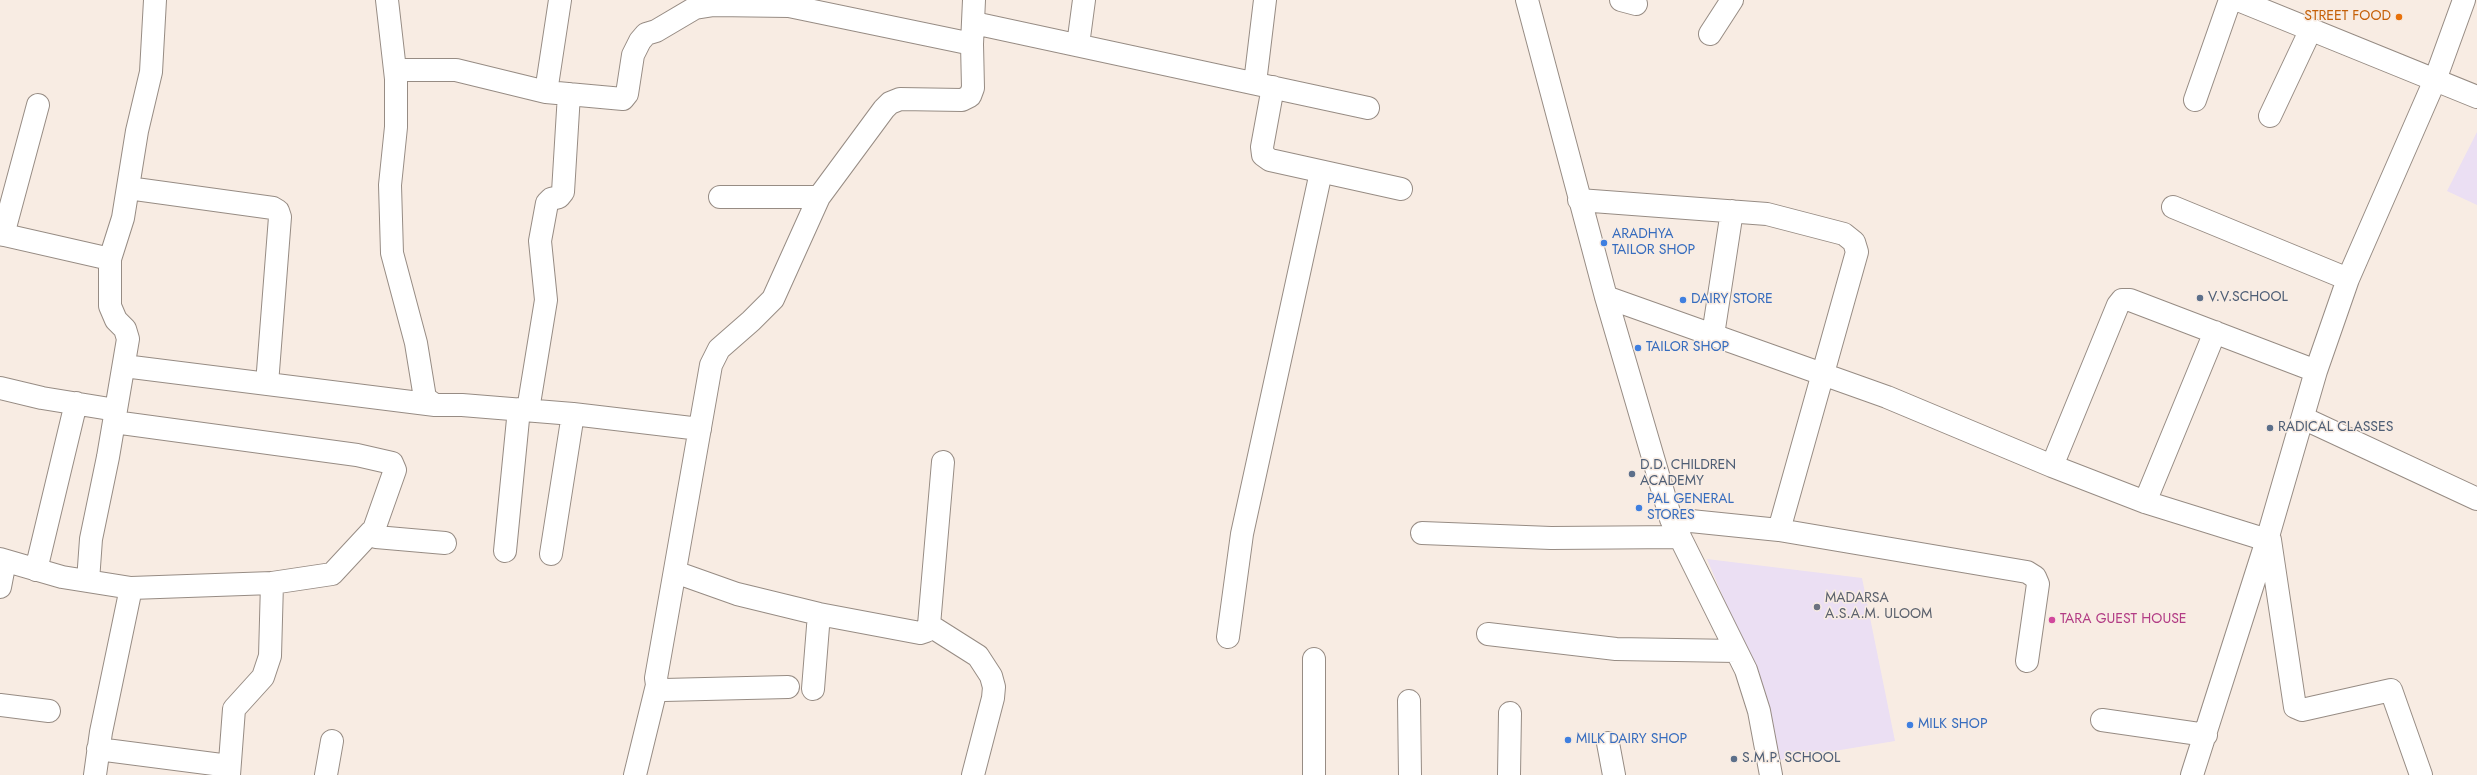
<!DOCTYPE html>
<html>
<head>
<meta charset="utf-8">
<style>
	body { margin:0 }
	canvas { display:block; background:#f8ece3 }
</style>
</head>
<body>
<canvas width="2477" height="775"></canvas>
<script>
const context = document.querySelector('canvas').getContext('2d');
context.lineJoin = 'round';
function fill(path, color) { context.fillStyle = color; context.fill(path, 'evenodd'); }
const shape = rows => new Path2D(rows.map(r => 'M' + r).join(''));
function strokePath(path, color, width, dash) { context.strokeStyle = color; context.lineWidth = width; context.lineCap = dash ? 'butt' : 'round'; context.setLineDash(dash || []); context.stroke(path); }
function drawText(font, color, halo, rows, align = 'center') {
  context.font = font + ' Jost,sans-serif'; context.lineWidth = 3; context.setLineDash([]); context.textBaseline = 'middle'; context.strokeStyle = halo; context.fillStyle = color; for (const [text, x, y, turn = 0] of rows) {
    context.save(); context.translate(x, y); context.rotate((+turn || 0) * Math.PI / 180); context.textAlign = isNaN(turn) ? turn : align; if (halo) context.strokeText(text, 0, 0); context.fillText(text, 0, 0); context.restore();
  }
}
const education = shape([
	[2477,132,2477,205,2447,191],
	[1707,559,1862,578,1895,741,1780,760,1736,628]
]);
const minor = shape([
	[387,0,396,79,396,127,390,185,392,253,416,343,425,398,435,405,462,405,573,414,700,429],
	[1527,0,1606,297,1671,519,1746,670,1759,711,1771,775],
	[1621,0,1636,4],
	[2238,0,2477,97],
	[974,23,1368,108],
	[1710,34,1732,0],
	[1078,45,1084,0],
	[395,70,456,70,546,92,560,0],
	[1255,83,1265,0],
	[1273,87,1262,147,1263,155,1270,160,1401,189],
	[546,92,623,99,627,94,633,55,640,41,646,34,656,31,695,8,714,5,789,6,972,44,974,0],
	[2195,100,2230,0],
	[2270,116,2311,29],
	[128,188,273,208,278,211,280,217,267,384],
	[720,197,819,197],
	[1579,200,1767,214,1844,234,1854,242,1857,252,1779,530],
	[2173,207,2348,279],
	[0,234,110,259],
	[3,235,38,105],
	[1606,297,1887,397,2052,466,2145,502,2267,540],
	[1713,335,1732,211],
	[124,366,435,405],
	[0,388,42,398,116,410],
	[528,410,546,300,540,241,547,203,551,199,559,197,563,192,569,94],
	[2303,418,2477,499],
	[114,422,357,455,392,463,395,470,372,535,376,537,445,543],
	[2052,466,2118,305,2122,300,2130,300,2316,371],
	[2145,502,2215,332],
	[1671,519,1779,530,2027,572,2035,577,2038,584,2027,661],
	[1422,533,1551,538,1680,537],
	[2270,540,2295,707,2302,710,2391,690,2421,775],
	[505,551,519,409],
	[551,554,573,414],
	[0,559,62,577,131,588,272,583],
	[36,570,76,403],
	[675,572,737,594,819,614,920,633,926,631,929,625,943,462],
	[88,581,91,539,108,457,128,339,125,329,116,320,110,306,110,259,123,218,137,131,151,72,155,0],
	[0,587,5,561],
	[929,625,978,656,991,676,994,687,993,698,973,775],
	[1488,634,1616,649,1736,651],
	[1228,637,1242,534,1321,172],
	[788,687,664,690,657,685,656,678,711,365,719,349,751,321,773,299,819,197,884,109,890,103,900,99,962,100,970,96,973,88,972,44],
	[813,689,819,614],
	[1409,701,1410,775],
	[0,705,49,711],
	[2102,720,2206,735],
	[1608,743,1614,775],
	[98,749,229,766],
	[95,775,101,732,131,588],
	[229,775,234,709,263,677,270,656,272,583,332,574,371,532],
	[326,775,332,741],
	[635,775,657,685],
	[1314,775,1314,659],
	[1509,775,1510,713],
	[2192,775,2267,540,2316,371,2348,279,2435,80,2464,0]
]);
const markers = [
	[2399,17,4,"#e8710a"],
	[1604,243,4,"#3f7fe0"],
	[2200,298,4,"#5c6f8a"],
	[1683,300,4,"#3f7fe0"],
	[1638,348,4,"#3f7fe0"],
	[2270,428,4,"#5c6f8a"],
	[1632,474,4,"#5c6f8a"],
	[1639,508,4,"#3f7fe0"],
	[1817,607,4,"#6b7280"],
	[2052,620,4,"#d1479c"],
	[1910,725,4,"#3f7fe0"],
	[1568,740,4,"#3f7fe0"],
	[1734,759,4,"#5c6f8a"]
];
const foodNames = [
	["STREET FOOD",2391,17]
];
const shopNames = [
	["ARADHYA",1612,235],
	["TAILOR SHOP",1612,251],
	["DAIRY STORE",1691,300],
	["TAILOR SHOP",1646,348],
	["PAL GENERAL",1647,500],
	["STORES",1647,516],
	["MILK SHOP",1918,725],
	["MILK DAIRY SHOP",1576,740]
];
const serviceNames = [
	["V.V.SCHOOL",2208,298],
	["RADICAL CLASSES",2278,428],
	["D.D. CHILDREN",1640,466],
	["ACADEMY",1640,482],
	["S.M.P. SCHOOL",1742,759]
];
const worshipNames = [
	["MADARSA",1825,599],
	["A.S.A.M. ULOOM",1825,615]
];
const hotelNames = [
	["TARA GUEST HOUSE",2060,620]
];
fill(education, '#ebdff3');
strokePath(minor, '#978c84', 24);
strokePath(minor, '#fff', 22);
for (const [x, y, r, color] of markers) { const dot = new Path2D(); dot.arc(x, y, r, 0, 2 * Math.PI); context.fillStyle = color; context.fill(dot); strokePath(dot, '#f8ece3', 1.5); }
drawText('14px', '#c56008', '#f8ece3', foodNames, 'right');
drawText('14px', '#366cbe', '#f8ece3', shopNames, 'left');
drawText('14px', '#4e5e75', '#f8ece3', serviceNames, 'left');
drawText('14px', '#5b616d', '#f8ece3', worshipNames, 'left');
drawText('14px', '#b23c85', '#f8ece3', hotelNames, 'left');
</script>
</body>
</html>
